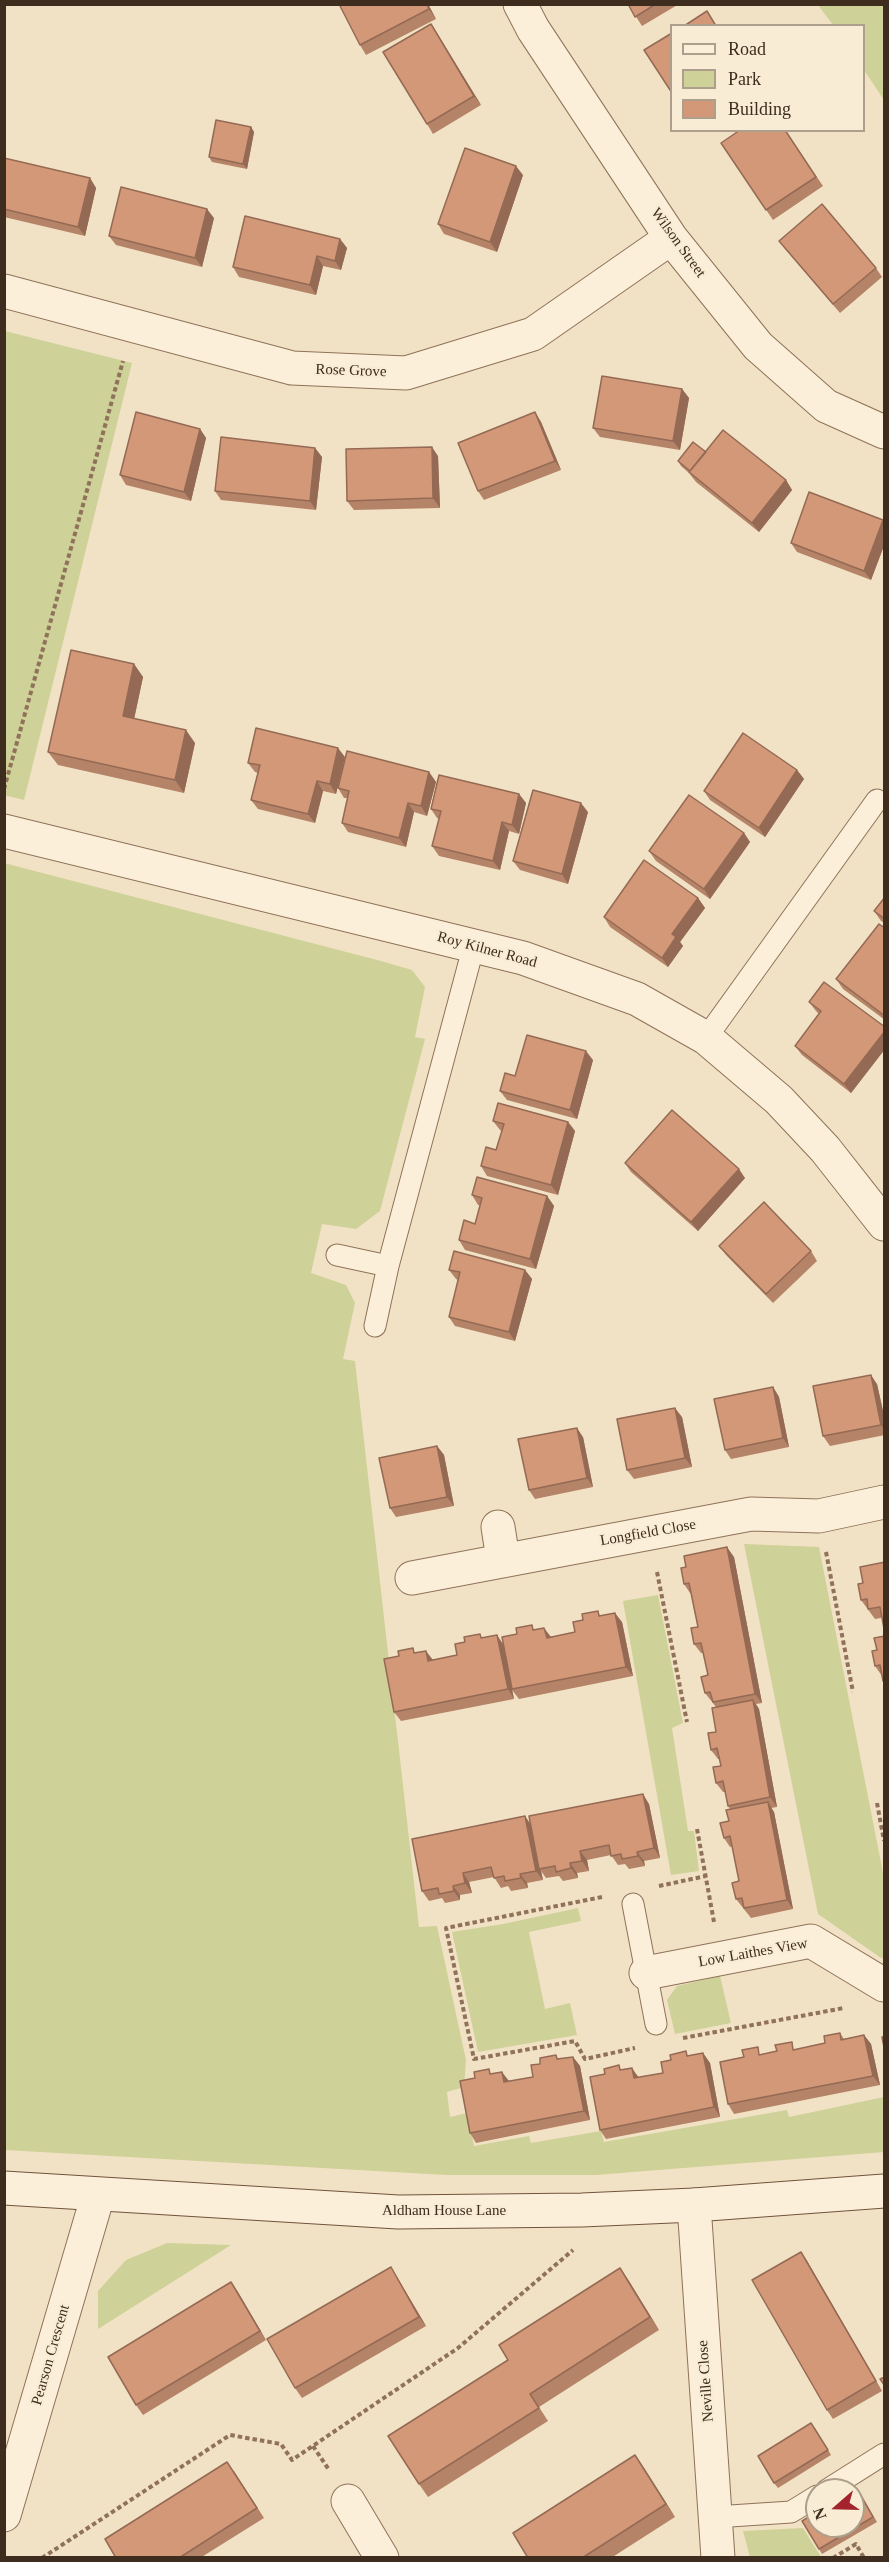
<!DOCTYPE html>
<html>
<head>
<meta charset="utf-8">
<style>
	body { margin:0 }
	#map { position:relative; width:889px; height:2562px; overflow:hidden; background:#f2e2c5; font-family:"Times New Roman",serif }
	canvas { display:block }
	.frame { position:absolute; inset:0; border:6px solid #3e2c1e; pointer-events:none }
	.legend { position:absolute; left:670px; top:24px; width:195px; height:108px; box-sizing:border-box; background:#f8ecd5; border:2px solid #ae9f8c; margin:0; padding:8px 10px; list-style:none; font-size:18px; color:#3e2c1e }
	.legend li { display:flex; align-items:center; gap:12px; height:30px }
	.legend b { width:30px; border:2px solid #ae9f8c }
	.north { position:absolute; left:805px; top:2478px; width:60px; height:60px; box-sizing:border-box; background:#f8ecd5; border:2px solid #ae9f8c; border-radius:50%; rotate:250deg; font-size:16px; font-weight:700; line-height:24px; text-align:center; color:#3e2c1e }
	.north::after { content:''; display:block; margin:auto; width:21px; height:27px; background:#a3242d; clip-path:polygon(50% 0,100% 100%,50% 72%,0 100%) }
</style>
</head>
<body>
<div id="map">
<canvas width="889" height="2562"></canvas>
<div class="frame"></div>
<ul class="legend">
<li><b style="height:8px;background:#fbefd9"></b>Road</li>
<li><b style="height:16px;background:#ced198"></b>Park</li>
<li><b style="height:16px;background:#d39878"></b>Building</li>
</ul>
<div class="north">N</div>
</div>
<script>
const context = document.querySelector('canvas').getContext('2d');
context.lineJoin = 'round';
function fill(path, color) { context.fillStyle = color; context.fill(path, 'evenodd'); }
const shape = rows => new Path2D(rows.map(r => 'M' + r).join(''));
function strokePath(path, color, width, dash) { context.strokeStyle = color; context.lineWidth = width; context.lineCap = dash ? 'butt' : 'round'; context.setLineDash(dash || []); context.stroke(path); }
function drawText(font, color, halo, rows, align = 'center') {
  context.font = font + ' "Times New Roman",serif'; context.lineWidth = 4.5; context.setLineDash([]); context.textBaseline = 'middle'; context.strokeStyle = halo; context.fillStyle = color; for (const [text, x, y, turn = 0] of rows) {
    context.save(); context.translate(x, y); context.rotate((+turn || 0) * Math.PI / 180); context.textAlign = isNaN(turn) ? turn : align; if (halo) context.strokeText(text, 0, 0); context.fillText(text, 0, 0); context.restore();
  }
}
const green = shape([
	[818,5,884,5,884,100,864,70,864,26,833,25],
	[5,331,132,363,24,800,4,795],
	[4,863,381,961,412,970,425,987,415,1037,425,1039,380,1211,356,1229,322,1224,311,1273,346,1285,355,1303,343,1359,355,1361,419,1927,437,1926,466,2060,464,2087,447,2092,450,2117,467,2113,474,2146,529,2136,531,2143,601,2131,604,2142,787,2110,789,2117,884,2097,884,2152,596,2175,446,2175,5,2150],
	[744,1544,819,1547,884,1878,884,1958,881,1958,818,1914],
	[658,1595,683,1723,672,1728,688,1831,694,1831,699,1871,671,1875,623,1601],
	[578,1908,581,1921,529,1932,545,2009,570,2003,577,2035,478,2052,452,1932,503,1924],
	[720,1976,731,2023,675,2034,667,2000,677,1986],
	[167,2243,231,2245,98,2329,98,2291,126,2260],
	[803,2528,821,2557,750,2557,743,2531]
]);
const path = shape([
	[4,789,123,361],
	[826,1552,853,1692],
	[657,1572,687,1722],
	[877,1803,884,1841],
	[697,1829,714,1922],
	[659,1886,706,1876],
	[602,1897,446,1928,474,2059,575,2041,585,2059,635,2048],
	[683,2038,844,2008],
	[313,2446,329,2470],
	[42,2558,230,2435,281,2444,292,2460,458,2348,573,2250],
	[833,2558,856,2544,864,2558]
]);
const lane = shape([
	[706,1038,877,800],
	[337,1255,388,1266],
	[375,1326,388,1266,474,945],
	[633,1904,656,2024],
	[827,2490,884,2454],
	[715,2517,791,2512,817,2496]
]);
const street = shape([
	[520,4,533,29,671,238,758,346,826,406,884,432],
	[4,291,292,368,406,373,533,334,671,238],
	[4,831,523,958,637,999,706,1038,779,1100,825,1149,884,1224],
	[498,1527,503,1559],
	[412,1578,751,1514,819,1516,884,1502],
	[646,1973,811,1941,884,1985],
	[694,2205,718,2558],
	[348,2501,382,2558],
	[4,2515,98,2195]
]);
const secondary = shape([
	[4,2188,398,2212,582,2210,694,2205,884,2191]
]);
const wall = shape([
	[428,4,436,19,366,55,360,45],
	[628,4,679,4,642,26],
	[431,24,481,105,433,134,427,124],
	[251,127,254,132,247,169,212,162,209,157],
	[785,130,823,186,773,220,721,143],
	[4,158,90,178,96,188,85,236,4,217],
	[523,175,497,252,444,234,438,224],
	[214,218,202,267,116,245,109,236],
	[340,239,347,248,341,270,323,266,316,295,239,277,233,267],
	[779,241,876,268,882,277,840,313,786,250],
	[682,389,689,398,680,450,600,437,593,428],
	[535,412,541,422,561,470,484,500,478,491],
	[200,429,206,438,191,501,126,485,120,475],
	[315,448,322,457,316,510,221,500,215,491],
	[706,452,786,480,792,490,759,532,696,482,689,473,681,466,678,461],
	[438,456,440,508,354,510,347,501],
	[883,520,885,521,885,543,871,580,797,552,791,543],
	[134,664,143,677,134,719,195,743,184,793,58,765,48,752],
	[345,757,336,794,323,791,315,823,258,809,251,800,258,773,255,772,248,763],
	[797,770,804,779,765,837,710,800,704,791],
	[429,772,436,782,427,816,414,812,406,847,348,832,342,823,348,798,344,798,338,788],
	[519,794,526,803,519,834,509,831,500,870,439,856,432,846,439,819,437,818,431,809],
	[588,812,568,884,520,870,513,861],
	[744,833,750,842,710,899,656,861,649,851],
	[885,897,885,923,881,921,874,911],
	[698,898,705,908,680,942,683,946,668,967,610,927,604,917],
	[885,928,885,1020,843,989,836,979],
	[809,1002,885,1027,885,1049,851,1093,802,1055,795,1046,819,1014,816,1011],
	[593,1060,577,1119,507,1100,500,1091,515,1076],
	[493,1121,568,1122,575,1131,558,1195,487,1176,481,1166,496,1150,502,1131,500,1130],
	[625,1163,745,1178,698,1231,631,1172],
	[472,1195,547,1196,554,1206,536,1269,465,1250,459,1240,475,1224,480,1205,478,1205],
	[719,1246,811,1251,817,1261,773,1303,726,1255],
	[449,1270,525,1270,532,1279,515,1341,455,1326,449,1317,458,1280,456,1279],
	[877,1384,885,1420,885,1435,830,1446,823,1436],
	[773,1387,779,1397,789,1447,731,1459,725,1450],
	[682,1417,692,1467,634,1479,627,1470],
	[583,1437,593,1487,535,1499,529,1490],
	[437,1446,444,1455,454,1506,396,1517,390,1508],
	[734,1557,762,1703,756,1704,759,1709,777,1807,771,1808,774,1812,793,1909,751,1918,736,1899,739,1881,733,1846,730,1847,724,1838,729,1821,730,1809,728,1806,725,1792,723,1792,716,1783,721,1766,720,1759,718,1759,711,1750,716,1732,716,1707,705,1693,708,1675,703,1653,701,1653,694,1644,698,1627,691,1593,690,1593,684,1584],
	[885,1562,881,1618,875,1619,861,1600,863,1583],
	[601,1615,622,1622,633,1676,519,1699,512,1690,514,1699,401,1721,394,1712,433,1660,457,1655,483,1638,503,1644,535,1630,551,1637,575,1632],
	[885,1636,885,1683,882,1676,875,1666,877,1650],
	[649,1804,660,1858,644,1861,645,1866,629,1869,625,1864,618,1865,611,1855,587,1860,589,1871,577,1873,578,1878,563,1881,559,1876,546,1878,541,1871,543,1880,527,1883,528,1888,511,1891,508,1886,501,1888,494,1877,469,1882,472,1893,460,1895,460,1900,445,1903,442,1898,429,1901,422,1891,531,1824],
	[840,2033,844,2039,864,2035,871,2044,880,2085,734,2114,728,2104,763,2054,777,2051,797,2049,825,2043],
	[703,2053,710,2063,720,2117,606,2139,600,2130,605,2074,622,2070,639,2077,663,2073,689,2056],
	[573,2057,580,2066,590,2120,476,2143,470,2133,492,2074,509,2081,533,2077,559,2059],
	[801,2252,807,2261,882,2391,833,2419,827,2410],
	[620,2268,659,2330,539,2407,548,2421,428,2497,419,2484,508,2360],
	[397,2277,426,2326,302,2398,295,2388],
	[231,2282,266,2340,143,2415,136,2405],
	[815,2428,831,2455,778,2488,774,2483],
	[644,2468,675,2517,611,2558,528,2558],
	[234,2471,264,2518,200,2558,116,2558],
	[861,2494,877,2522,822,2554,819,2549]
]);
const shadedWall = shape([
	[427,4,428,4,436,19,429,9],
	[431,24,437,33,481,105,474,96],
	[251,127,254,132,247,169,243,164],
	[516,166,523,175,497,252,490,242],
	[90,178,96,188,85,236,78,227],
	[207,209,214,218,202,267,195,258],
	[340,239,347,248,341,270,335,261],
	[317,256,323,266,316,295,310,285],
	[682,389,689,398,680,450,673,441],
	[535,412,541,422,561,470,555,461],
	[200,429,206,438,191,501,184,492],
	[432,447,438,456,440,508,433,498],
	[315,448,322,457,316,510,310,501],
	[786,480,792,490,759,532,752,523],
	[883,520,885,521,885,543,871,580,864,571],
	[134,664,143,677,132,729,123,716],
	[186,730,195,743,184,793,175,780],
	[338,748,345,757,336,794,330,784],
	[797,770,804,779,765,837,759,828],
	[429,772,436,782,427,816,421,806],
	[317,781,323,791,315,823,308,814],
	[519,794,526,803,519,834,512,825],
	[408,803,414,812,406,847,399,838],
	[581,803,588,812,568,884,562,874],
	[502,822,509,831,500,870,493,861],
	[744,833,750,842,710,899,704,889],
	[698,898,705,908,680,942,683,946,668,967,662,958,672,934],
	[885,1031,885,1049,851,1093,844,1084],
	[586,1051,593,1060,577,1119,570,1110],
	[568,1122,575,1131,558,1195,551,1185],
	[739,1169,745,1178,698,1231,691,1222],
	[547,1196,554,1206,536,1269,530,1259],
	[525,1270,532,1279,515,1341,509,1332],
	[871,1375,877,1384,885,1420,885,1431,881,1425],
	[773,1387,779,1397,789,1447,783,1438],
	[675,1408,682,1417,692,1467,685,1458],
	[577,1428,583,1437,593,1487,587,1478],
	[437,1446,444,1455,454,1506,447,1497],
	[727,1547,734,1557,762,1703,755,1694],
	[615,1613,622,1622,633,1676,626,1667],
	[544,1628,551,1637,547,1638],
	[497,1635,503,1644,514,1699,508,1689],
	[426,1651,433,1660,428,1661],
	[753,1700,759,1709,777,1807,770,1797],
	[643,1794,649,1804,660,1858,654,1848],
	[768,1802,774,1812,793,1909,787,1900],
	[525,1816,532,1826,539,1869,541,1871,543,1880,536,1871],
	[580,1851,587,1860,589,1871,582,1861],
	[637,1852,644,1861,645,1866,638,1856],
	[570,1863,577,1873,578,1878,571,1868],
	[463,1873,469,1882,472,1893,465,1883],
	[520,1874,527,1883,528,1888,521,1878],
	[453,1886,460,1895,460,1900,454,1891],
	[864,2035,871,2044,880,2085,873,2076],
	[703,2053,710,2063,720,2117,714,2107],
	[573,2057,580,2066,590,2120,584,2111],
	[632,2068,639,2078,634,2078],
	[502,2072,509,2081,504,2082],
	[801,2252,807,2261,882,2391,876,2381],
	[391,2267,397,2277,426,2326,419,2317],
	[620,2268,629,2281,659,2330,650,2317],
	[231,2282,238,2292,266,2340,260,2331],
	[635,2455,644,2468,675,2517,666,2504]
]);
const building = shape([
	[339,4,427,4,429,9,360,45,339,4],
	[628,4,656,4,635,17,628,4],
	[707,11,716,26,684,26,707,11],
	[431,24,474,96,427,124,383,52,431,24],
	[672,33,672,93,644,50,672,33],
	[216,120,251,127,243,164,209,157,216,120],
	[740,130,785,130,816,177,766,210,721,143,740,130],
	[465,148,516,166,490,242,438,224,465,148],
	[4,158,90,178,78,227,4,209,4,158],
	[121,187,207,209,195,258,109,236,121,187],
	[822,204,876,268,833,304,779,241,822,204],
	[245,216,340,239,335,261,317,256,310,285,233,267,245,216],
	[602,376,682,389,673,441,593,428,602,376],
	[136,412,200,429,184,492,120,475,136,412],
	[535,412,555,461,478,491,458,443,535,412],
	[723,430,786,480,752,523,689,472,723,430],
	[221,437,315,448,310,501,215,491,221,437],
	[693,442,706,452,690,471,678,461,693,442],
	[432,447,433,498,347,501,346,449,432,447],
	[809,492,883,520,864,571,791,543,809,492],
	[71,650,134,664,123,716,186,730,175,780,48,752,71,650],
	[256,728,338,748,330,784,317,781,308,814,251,800,260,765,248,763,256,728],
	[743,733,797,770,759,828,704,791,743,733],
	[347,751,429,772,421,806,408,803,399,838,342,823,349,791,338,788,347,751],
	[439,775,519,794,512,825,502,822,493,861,432,846,441,811,431,809,439,775],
	[533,790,581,803,562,874,513,861,533,790],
	[689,795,744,833,704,889,649,851,689,795],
	[644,860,698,898,672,934,676,937,662,958,604,917,644,860],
	[885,897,885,919,874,911,885,897],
	[879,924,885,928,885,1016,836,979,879,924],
	[824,982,885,1027,885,1031,844,1084,795,1046,821,1011,809,1002,824,982],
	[527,1035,586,1051,570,1110,500,1091,505,1073,515,1076,527,1035],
	[498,1103,568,1122,551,1185,481,1166,486,1147,496,1150,504,1124,493,1121,498,1103],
	[672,1110,739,1169,691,1222,625,1163,672,1110],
	[477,1177,547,1196,530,1259,459,1240,464,1220,475,1224,482,1198,472,1195,477,1177],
	[764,1202,811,1251,766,1294,719,1246,764,1202],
	[454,1251,525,1270,509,1332,449,1317,460,1272,449,1270,454,1251],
	[871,1375,881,1425,823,1436,813,1386,871,1375],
	[773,1387,783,1438,725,1450,714,1399,773,1387],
	[675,1408,685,1458,627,1470,617,1419,675,1408],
	[577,1428,587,1478,529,1490,518,1439,577,1428],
	[437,1446,447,1497,390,1508,379,1458,437,1446],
	[727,1547,755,1694,713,1702,710,1692,705,1693,701,1677,708,1675,701,1643,694,1644,691,1628,698,1627,689,1583,684,1584,681,1568,686,1567,684,1556,727,1547],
	[885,1562,885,1634,880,1607,868,1609,867,1599,861,1600,858,1584,863,1583,860,1567,885,1562],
	[598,1611,599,1616,615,1613,626,1667,512,1689,502,1637,517,1634,516,1628,532,1625,533,1630,544,1628,547,1638,575,1632,573,1622,583,1620,582,1614,598,1611],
	[480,1634,481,1638,497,1635,508,1689,394,1712,384,1659,399,1656,398,1651,413,1648,414,1653,426,1651,428,1661,457,1655,455,1644,465,1642,464,1637,480,1634],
	[885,1636,885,1681,883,1681,880,1665,875,1666,872,1651,877,1650,874,1638,885,1636],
	[753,1700,770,1797,728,1806,723,1781,716,1783,713,1767,721,1766,717,1748,711,1750,708,1733,716,1732,712,1708,753,1700],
	[643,1794,654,1848,637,1852,638,1856,622,1859,621,1854,611,1856,609,1845,580,1851,582,1861,570,1863,571,1868,556,1872,555,1866,539,1869,529,1816,643,1794],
	[768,1802,787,1900,744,1908,742,1898,736,1899,732,1883,739,1881,730,1836,724,1838,720,1823,729,1821,726,1810,768,1802],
	[525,1816,536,1871,520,1874,521,1878,505,1881,504,1876,494,1878,491,1867,463,1873,465,1883,453,1886,454,1891,439,1894,438,1888,422,1891,412,1839,525,1816],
	[840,2033,841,2040,864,2035,873,2076,728,2104,720,2062,744,2057,742,2050,758,2047,759,2055,777,2051,775,2045,792,2042,793,2050,825,2043,824,2036,840,2033],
	[882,2037,885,2037,885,2052,882,2037],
	[686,2051,687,2056,703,2053,714,2107,600,2130,590,2077,605,2074,604,2069,619,2065,620,2070,632,2068,634,2078,663,2073,661,2062,671,2060,670,2055,686,2051],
	[556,2055,557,2059,573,2057,584,2111,470,2133,460,2081,475,2078,474,2072,489,2069,490,2074,502,2072,504,2082,533,2077,531,2065,540,2064,540,2058,556,2055],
	[801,2252,876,2381,827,2410,752,2280,801,2252],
	[391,2267,419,2317,295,2388,267,2339,391,2267],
	[620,2268,650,2317,530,2394,539,2408,419,2484,388,2436,508,2360,499,2345,620,2268],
	[231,2282,260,2331,136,2405,108,2357,231,2282],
	[885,2377,885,2386,880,2379,885,2377],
	[811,2423,828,2450,774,2483,758,2456,811,2423],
	[635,2455,666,2504,582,2558,528,2558,513,2533,635,2455],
	[227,2462,257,2508,179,2558,116,2558,105,2539,227,2462],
	[857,2489,873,2517,819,2549,802,2521,817,2512,817,2526,853,2526,853,2491,857,2489]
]);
const streetNames = [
	["Wilson Street",678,243,54],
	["Rose Grove",351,371,2],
	["Roy Kilner Road",487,950,15],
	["Longfield Close",648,1533,-10],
	["Low Laithes View",753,1953,-10],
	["Aldham House Lane",444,2211],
	["Pearson Crescent",51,2355,-74],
	["Neville Close",706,2381,-94]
];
fill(green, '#ced198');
strokePath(lane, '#8f7259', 23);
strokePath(street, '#8f7259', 35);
strokePath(secondary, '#71533c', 35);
strokePath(path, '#8f7259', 4, [4.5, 3]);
strokePath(lane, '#fbefd9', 21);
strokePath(street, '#fbefd9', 33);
strokePath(secondary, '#fbefd9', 33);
fill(wall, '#b58367');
fill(shadedWall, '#946a54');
fill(building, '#d39878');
strokePath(building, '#946a54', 1.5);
drawText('15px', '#3e2c1e', '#f8ecd5', streetNames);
</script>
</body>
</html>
